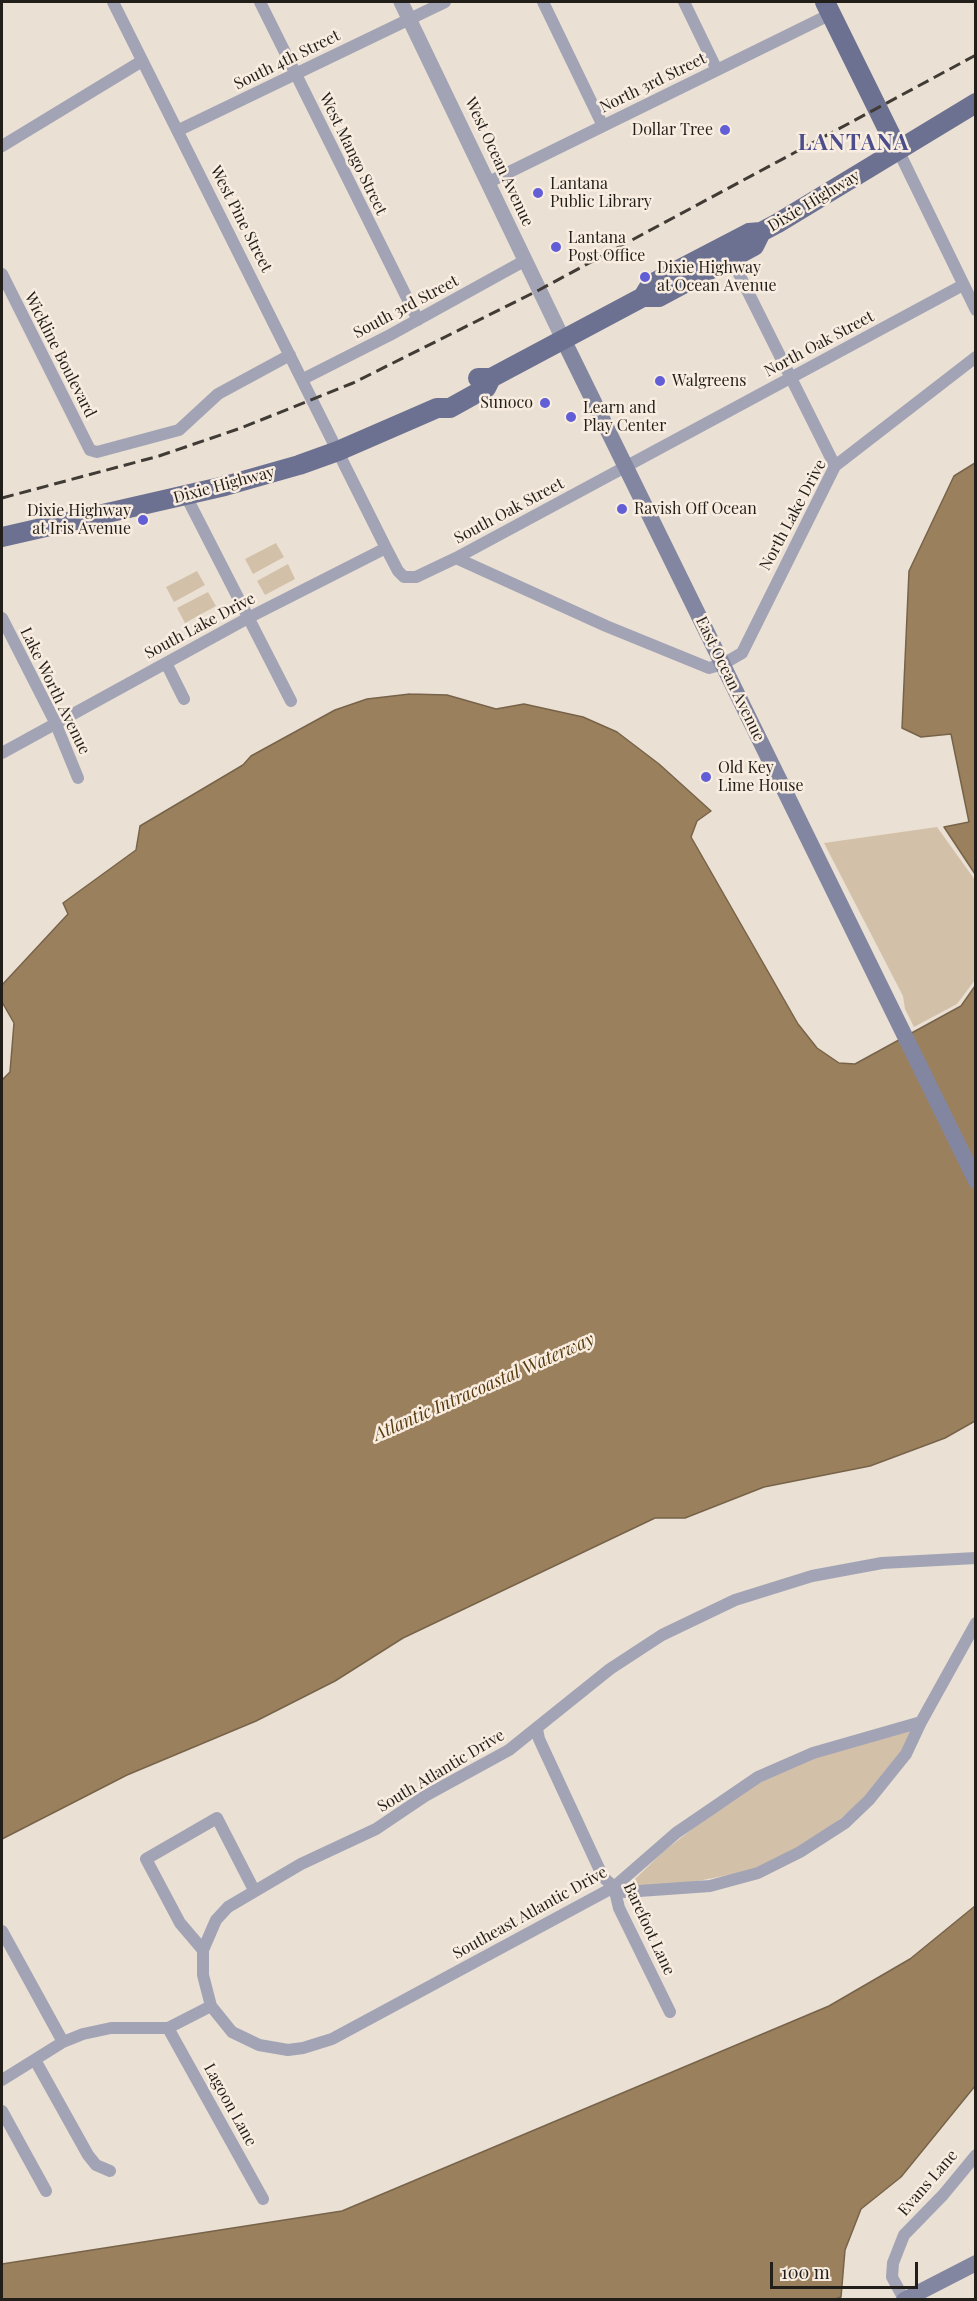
<!DOCTYPE html>
<html>
<head>
<meta charset="utf-8">
<style>
	body { margin:0 }
	#map { position:relative; width:977px; height:2301px; overflow:hidden; background:#eae0d3; font-family:"Playfair Display",serif }
	canvas { display:block }
	.frame { position:absolute; inset:0; border:3px solid #221e19; pointer-events:none }
	.scale { position:absolute; left:770px; top:2262px; width:148px; height:27px; box-sizing:border-box; border:3px solid #221e19; border-top:0; padding-left:8px; font-size:18px; line-height:21px; white-space:nowrap; color:#221e19; -webkit-text-stroke:4px #f8ede0; paint-order:stroke }
</style>
</head>
<body>
<div id="map">
<canvas width="977" height="2301"></canvas>
<div class="frame"></div>
<div class="scale">100 m</div>
</div>
<script>
const context = document.querySelector('canvas').getContext('2d');
context.lineJoin = 'round';
function fill(path, color) { context.fillStyle = color; context.fill(path, 'evenodd'); }
const shape = rows => new Path2D(rows.map(r => 'M' + r).join(''));
function strokePath(path, color, width, dash) { context.strokeStyle = color; context.lineWidth = width; context.lineCap = dash ? 'butt' : 'round'; context.setLineDash(dash || []); context.stroke(path); }
function drawText(font, color, halo, rows, align = 'center') {
  context.font = font + ' "Playfair Display",serif'; context.lineWidth = 5; context.setLineDash([]); context.textBaseline = 'middle'; context.strokeStyle = halo; context.fillStyle = color; for (const [text, x, y, turn = 0] of rows) {
    context.save(); context.translate(x, y); context.rotate((+turn || 0) * Math.PI / 180); context.textAlign = isNaN(turn) ? turn : align; if (halo) context.strokeText(text, 0, 0); context.fillText(text, 0, 0); context.restore();
  }
}
const green = shape([
	[276,543,284,557,253,574,245,559],
	[288,564,295,579,265,595,257,581],
	[197,571,205,585,174,602,166,587],
	[208,592,216,606,185,623,177,608],
	[937,827,975,880,975,980,957,1004,914,1027,905,1009,903,996,824,843],
	[916,1727,899,1760,857,1805,808,1845,750,1871,687,1883,637,1886,635,1879,664,1851,717,1810,754,1785,809,1760]
]);
const water = shape([
	[975,463,975,874,944,827,969,822,951,734,921,737,902,728,909,571,954,476,975,463],
	[410,694,447,695,496,709,524,704,583,717,617,732,659,764,711,811,697,821,691,837,798,1024,817,1048,839,1063,855,1064,961,1006,975,986,975,1421,945,1438,870,1466,764,1487,685,1518,655,1518,403,1638,335,1681,256,1721,127,1775,2,1839,2,1080,10,1072,14,1023,2,1002,2,985,68,914,63,903,136,850,140,826,243,765,251,756,335,710,367,699,410,694],
	[975,1906,975,2086,901,2177,861,2209,845,2250,841,2297,835,2299,2,2299,2,2264,342,2211,829,2006,910,1959,975,1906]
]);
const minor = shape([
	[113,2,386,548,398,571,404,577,416,577,456,558,963,285],
	[260,2,418,320],
	[543,2,603,126],
	[684,2,717,70],
	[179,130,445,2],
	[2,146,142,61],
	[898,150,976,310],
	[489,182,831,14],
	[731,258,835,466],
	[2,274,90,450,97,452,179,430,218,394,290,355],
	[303,379,390,335,524,261],
	[186,496,291,701],
	[456,558,606,626,709,668,723,664,742,653,835,466,976,357],
	[2,618,55,722,78,778],
	[166,663,184,699],
	[2,753,248,618,386,548],
	[976,1558,882,1563,812,1576,735,1600,662,1635,610,1669,509,1750,425,1796,376,1829,301,1864,228,1907,216,1920,203,1950,203,1975,211,2006,232,2032,259,2045,288,2050,303,2048,332,2039,614,1887,676,1833,758,1777,813,1753,921,1722,976,1623],
	[537,1729,539,1739,603,1877,614,1887,619,1908,670,2012],
	[614,1887,625,1892,710,1886,758,1873,800,1852,845,1823,869,1800,906,1754,921,1722],
	[2,1931,63,2042],
	[203,1950,180,1923,146,1859,217,1818,254,1890],
	[168,2028,263,2199],
	[35,2060,88,2155,96,2165,110,2171],
	[2,2080,63,2042,83,2034,111,2028,168,2028,211,2006],
	[2,2111,46,2191],
	[904,2299,892,2277,893,2263,904,2235,943,2195,976,2155]
]);
const tertiary = shape([
	[401,2,563,339]
]);
const secondary = shape([
	[563,339,976,1181],
	[904,2300,976,2263]
]);
const primary = shape([
	[825,2,898,150],
	[643,297,651,284,749,233,761,232,778,223,976,103],
	[478,378,491,378,643,297,659,297,754,246,761,232],
	[2,537,225,486,299,465,338,451,437,408,450,408,486,388,491,378]
]);
const rail = shape([
	[2,498,159,456,241,428,353,383,539,290,976,55]
]);
const markers = [
	[725,130,6,"#615ed6"],
	[538,193,6,"#615ed6"],
	[556,247,6,"#615ed6"],
	[645,277,6,"#615ed6"],
	[660,381,6,"#615ed6"],
	[545,403,6,"#615ed6"],
	[571,417,6,"#615ed6"],
	[622,509,6,"#615ed6"],
	[143,520,6,"#615ed6"],
	[706,777,6,"#615ed6"]
];
const streetNames = [
	["South 4th Street",287,60,-26],
	["North 3rd Street",653,83,-26],
	["West Mango Street",353,154,64],
	["West Ocean Avenue",499,162,65],
	["Dixie Highway",814,201,-31],
	["West Pine Street",241,219,63],
	["South 3rd Street",406,307,-28],
	["North Oak Street",819,344,-28],
	["Wickline Boulevard",60,355,63],
	["Dixie Highway",224,485,-15],
	["South Oak Street",509,511,-28],
	["North Lake Drive",793,515,-62],
	["South Lake Drive",200,626,-28],
	["East Ocean Avenue",730,679,64],
	["Lake Worth Avenue",55,691,64],
	["South Atlantic Drive",441,1771,-31],
	["Southeast Atlantic Drive",530,1913,-29],
	["Barefoot Lane",649,1929,65],
	["Lagoon Lane",230,2105,61],
	["Evans Lane",928,2183,-49]
];
const poiNames = [
	["Dollar Tree",713,130,"right"],
	["Lantana",550,184],
	["Public Library",550,202],
	["Lantana",568,238],
	["Post Office",568,256],
	["Dixie Highway",657,268],
	["at Ocean Avenue",657,286],
	["Walgreens",672,381],
	["Sunoco",533,403,"right"],
	["Learn and",583,408],
	["Play Center",583,426],
	["Ravish Off Ocean",634,509],
	["Dixie Highway",131,511,"right"],
	["at Iris Avenue",131,529,"right"],
	["Old Key",718,768],
	["Lime House",718,786]
];
const waterNames = [
	["Atlantic Intracoastal Waterway",484,1387,-24]
];
const districtNames = [
	["LANTANA",854,143]
];
fill(green, '#d3c0a9');
fill(water, '#9b805d');
strokePath(water, '#776349', 1.5);
strokePath(minor, '#a2a4b6', 12);
strokePath(tertiary, '#a2a4b6', 15);
strokePath(secondary, '#8386a1', 16);
strokePath(primary, '#6d7191', 20);
strokePath(rail, '#403b35', 3, [12, 6]);
for (const [x, y, r, color] of markers) { const dot = new Path2D(); dot.arc(x, y, r, 0, 2 * Math.PI); context.fillStyle = color; context.fill(dot); strokePath(dot, '#f8ede0', 2); }
drawText('16px', '#221e19', '#f8ede0', streetNames);
drawText('16px', '#221e19', '#f8ede0', poiNames, 'left');
drawText('italic 18px', '#573a0c', '#f8ede0', waterNames);
context.letterSpacing = '1.5px';
drawText('bold 22px', '#4c4e8c', '#f8ede0', districtNames);
context.letterSpacing = '0px';
</script>
</body>
</html>
